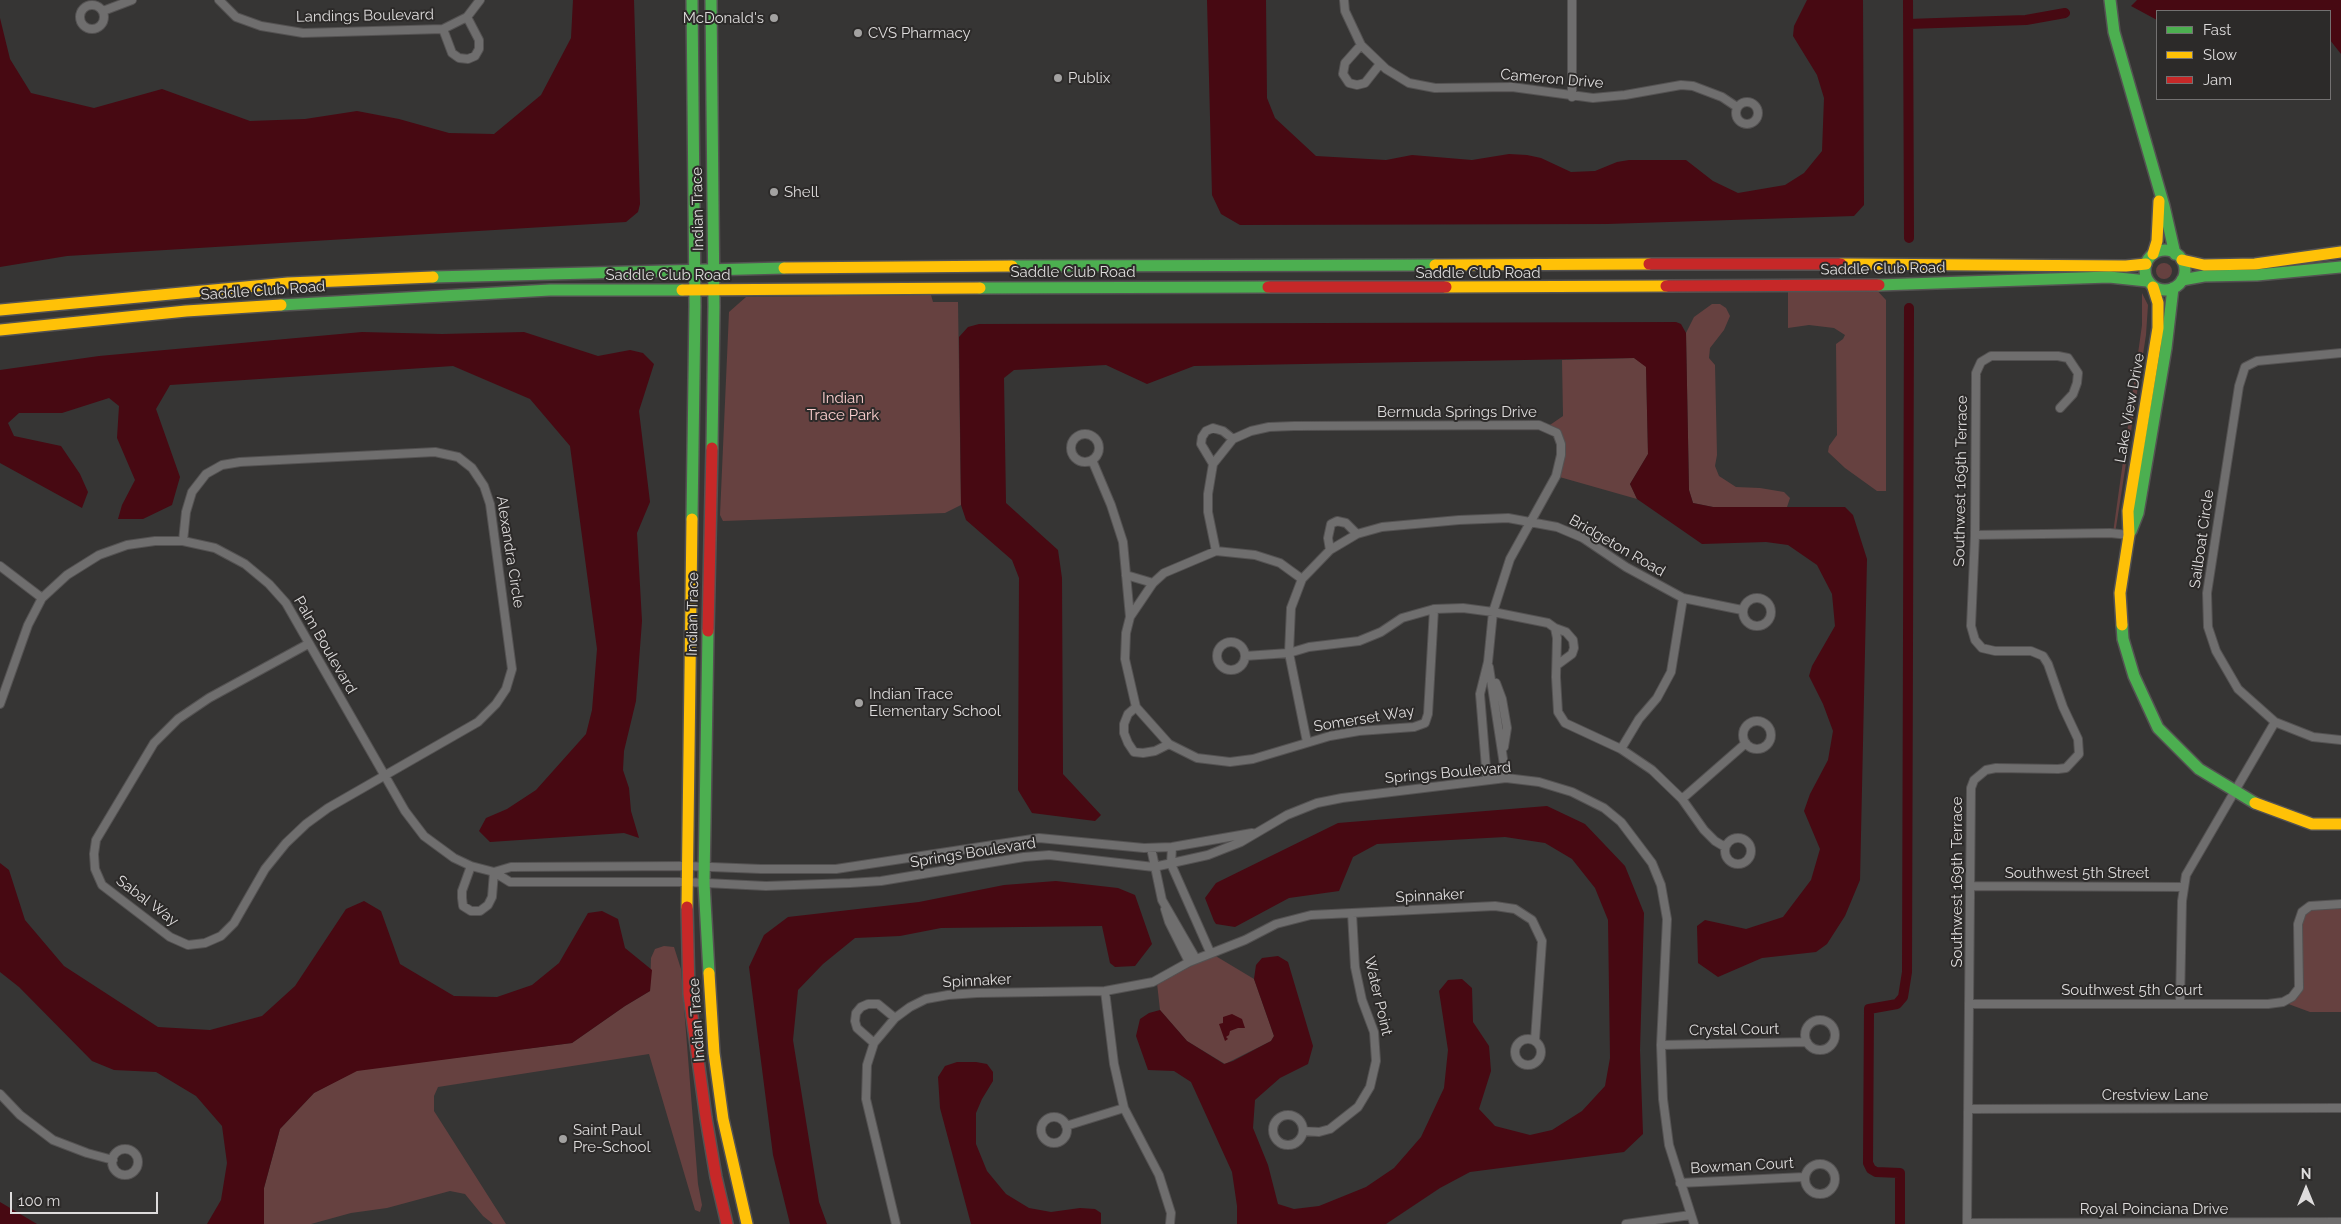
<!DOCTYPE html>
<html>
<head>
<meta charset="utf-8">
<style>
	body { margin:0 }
	#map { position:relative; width:2341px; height:1224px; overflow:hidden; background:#363534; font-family:Raleway,sans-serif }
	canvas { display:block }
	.legend { position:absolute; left:2156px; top:10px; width:175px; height:90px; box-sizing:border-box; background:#2c2a29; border:1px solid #737171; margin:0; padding:6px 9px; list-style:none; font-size:15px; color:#dedcdc }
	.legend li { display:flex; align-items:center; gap:10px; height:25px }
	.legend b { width:25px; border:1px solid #737171 }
	.north { position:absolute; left:2281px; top:1164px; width:50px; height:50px; -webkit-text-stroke:4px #2c2a29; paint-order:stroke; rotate:0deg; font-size:14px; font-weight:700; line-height:20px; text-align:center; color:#dedcdc }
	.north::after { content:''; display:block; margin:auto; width:18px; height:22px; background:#dedcdc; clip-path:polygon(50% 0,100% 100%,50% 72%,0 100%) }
	.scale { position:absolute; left:10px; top:1192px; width:148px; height:22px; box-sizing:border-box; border:2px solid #dedcdc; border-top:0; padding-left:6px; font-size:15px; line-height:18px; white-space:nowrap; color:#dedcdc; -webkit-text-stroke:4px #2c2a29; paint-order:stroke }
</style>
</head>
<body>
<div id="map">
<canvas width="2341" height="1224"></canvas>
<ul class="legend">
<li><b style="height:6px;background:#4caf50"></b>Fast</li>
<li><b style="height:6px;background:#ffc107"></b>Slow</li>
<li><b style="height:6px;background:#c62828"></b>Jam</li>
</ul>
<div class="north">N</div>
<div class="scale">100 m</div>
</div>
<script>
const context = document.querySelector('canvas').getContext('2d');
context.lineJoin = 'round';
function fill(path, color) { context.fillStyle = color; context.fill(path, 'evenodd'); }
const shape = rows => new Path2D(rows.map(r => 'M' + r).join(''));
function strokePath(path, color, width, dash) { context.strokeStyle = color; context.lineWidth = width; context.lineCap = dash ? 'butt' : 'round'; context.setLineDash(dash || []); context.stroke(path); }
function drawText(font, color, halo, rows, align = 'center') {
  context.font = font + ' Raleway,sans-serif'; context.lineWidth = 4; context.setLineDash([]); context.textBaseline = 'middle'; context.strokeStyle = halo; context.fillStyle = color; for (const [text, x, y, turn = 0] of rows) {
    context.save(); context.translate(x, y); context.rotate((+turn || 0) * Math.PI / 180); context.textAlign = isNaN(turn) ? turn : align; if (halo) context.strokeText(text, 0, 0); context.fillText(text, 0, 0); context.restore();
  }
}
const green = shape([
	'2156 271a8 8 0 1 1 16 0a8 8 0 1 1-16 0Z',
	[1872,285,1886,300,1886,491,1877,491,1845,468,1828,452,1829,446,1837,435,1836,344,1843,339,1845,335,1834,328,1809,325,1788,328,1788,286],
	[2142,293,2148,305,2146,335,2115,534,2113,533,2142,325],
	[931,295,933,302,958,302,961,505,945,513,723,521,720,515,729,312,746,297],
	[1712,304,1720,304,1726,308,1730,316,1724,330,1710,348,1709,358,1715,365,1717,455,1715,466,1719,476,1736,487,1760,488,1784,492,1790,498,1787,507,1713,507,1693,503,1689,490,1686,333,1694,317],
	[1634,358,1646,366,1648,454,1630,484,1637,499,1556,476,1561,444,1547,427,1563,416,1562,360],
	[2341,904,2341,1012,2310,1012,2283,1002,2299,988,2298,924,2310,906],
	[664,946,674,947,681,969,698,1184,702,1205,700,1212,695,1210,649,1054,438,1087,434,1096,434,1111,506,1224,493,1224,483,1216,465,1194,450,1191,387,1208,351,1213,311,1224,264,1224,264,1188,280,1129,314,1093,357,1070,572,1043,625,1006,650,991,651,958,655,949],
	[1214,955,1254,979,1274,1036,1271,1041,1225,1064,1187,1041,1160,1010,1157,983]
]);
const water = shape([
	[573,0,634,0,640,204,638,212,626,222,67,256,0,267,0,18,10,59,31,93,94,108,162,89,250,121,305,119,357,111,399,119,449,133,494,134,541,95,571,38],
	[1207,0,1266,0,1267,98,1275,118,1316,156,1386,160,1412,155,1472,160,1509,154,1527,155,1541,158,1571,172,1595,171,1617,162,1629,160,1686,160,1713,181,1738,193,1785,185,1804,173,1822,151,1824,98,1817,75,1793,36,1794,26,1807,0,1863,0,1864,205,1854,216,1607,224,1240,225,1221,214,1212,195],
	[2137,0,2341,0,2341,54,2330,40,2330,11,2157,11,2157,20,2131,6],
	[1676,322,1681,324,1686,333,1689,490,1693,503,1713,507,1845,507,1853,515,1867,559,1860,880,1845,916,1827,944,1816,952,1762,958,1718,977,1698,963,1697,926,1705,920,1746,929,1783,917,1811,880,1820,849,1804,811,1810,794,1828,760,1833,731,1823,704,1809,676,1812,666,1835,626,1832,594,1817,565,1788,545,1766,542,1702,544,1637,499,1630,484,1648,454,1646,367,1634,358,1194,366,1147,384,1106,365,1014,370,1004,378,1006,503,1058,550,1062,578,1063,774,1101,815,1095,821,1032,813,1018,790,1019,578,1012,560,966,520,961,505,959,337,968,327,979,324],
	[362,332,442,334,524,332,598,356,630,350,643,353,654,364,639,411,650,502,637,533,642,621,636,701,624,751,623,770,629,788,631,811,639,838,624,833,490,842,479,831,486,818,507,809,536,790,586,734,592,710,597,649,570,446,530,399,453,366,170,385,156,409,180,477,172,505,143,519,118,519,122,505,135,480,117,438,119,406,109,398,62,413,19,413,8,423,14,436,61,446,80,474,88,492,82,508,0,463,0,370,99,356],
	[1547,806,1585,824,1625,866,1644,913,1640,1050,1643,1134,1624,1152,1470,1172,1440,1188,1386,1224,1237,1224,1237,1206,1232,1172,1191,1082,1174,1071,1148,1070,1136,1036,1140,1019,1149,1013,1160,1010,1187,1041,1224,1064,1233,1061,1271,1041,1274,1036,1254,979,1256,965,1262,958,1278,956,1288,962,1313,1046,1308,1064,1280,1078,1255,1100,1253,1128,1268,1165,1278,1204,1294,1209,1319,1206,1366,1187,1394,1168,1421,1137,1444,1088,1448,1050,1439,991,1448,980,1462,979,1472,988,1473,1022,1489,1046,1491,1071,1479,1109,1495,1126,1530,1135,1552,1130,1582,1111,1605,1086,1610,1058,1608,920,1595,888,1572,859,1545,843,1505,837,1377,844,1353,857,1339,891,1289,898,1235,927,1216,924,1214,921,1205,898,1216,883,1338,823],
	[0,863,9,870,25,920,64,966,158,1027,210,1030,262,1016,295,986,346,909,364,901,381,911,400,964,454,996,497,997,532,985,559,963,588,913,602,911,618,919,625,948,652,970,650,991,625,1006,572,1043,357,1071,314,1093,280,1129,264,1188,264,1224,207,1224,221,1200,227,1163,222,1126,196,1096,156,1072,114,1070,92,1061,19,987,0,972],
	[1056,881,1118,888,1135,895,1152,944,1135,966,1115,967,1110,963,1102,926,941,928,900,936,855,938,823,964,798,990,793,1040,819,1202,827,1224,790,1224,773,1155,749,967,764,935,788,917,919,902,1004,885],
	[1232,1014,1242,1019,1245,1028,1238,1028,1230,1031,1229,1035,1226,1037,1228,1039,1225,1041,1219,1024,1223,1023,1223,1017],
	[957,1062,976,1062,987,1064,993,1072,993,1081,982,1099,976,1113,976,1144,987,1171,1006,1194,1029,1208,1051,1212,1080,1208,1095,1209,1101,1213,1101,1224,971,1224,940,1108,938,1077,945,1066],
	[0,1202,37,1224,0,1224]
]);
const canal = shape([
	[1908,0,1909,238],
	[1908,24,2026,20,2065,13],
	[1900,1224,1900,1173,1876,1172,1871,1169,1868,1163,1869,1009,1897,1004,1903,997,1907,972,1909,308]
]);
const street = shape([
	[219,0,236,17,261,26,303,33,443,29,467,17,480,0],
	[1344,0,1345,11,1361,45,1386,69,1409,83,1435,88,1512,87,1593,98,1625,95,1681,85,1693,86,1722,97,1737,107],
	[1572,0,1572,97],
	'80 17a12 12 0 1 1 24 0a12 12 0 1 1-24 0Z',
	[103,11,132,0],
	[443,29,452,53,459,58,468,59,475,56,479,49,479,40,467,17],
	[1361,45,1345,63,1343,74,1349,83,1357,85,1365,83,1380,64],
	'1736 113a11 11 0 1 1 22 0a11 11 0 1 1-22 0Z',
	[2341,353,2257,361,2245,367,2239,386,2207,593,2208,627,2216,651,2238,689,2275,722,2313,737,2341,740],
	'1071 448a14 14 0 1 1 28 0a14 14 0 1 1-28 0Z',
	[1092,460,1111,505,1123,542,1130,617,1126,633,1125,659,1136,707,1169,744,1197,758,1230,762,1253,759,1330,736,1359,731,1414,727,1425,723,1428,714,1434,609],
	[1213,464,1201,444,1202,437,1206,431,1213,428,1223,431,1233,439],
	[1975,535,2110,533,2129,535],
	[183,541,186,512,192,492,206,474,222,465,240,462,435,452,458,457,472,468,484,486,490,504,512,669,506,689,496,704,478,722,328,808,306,824,286,843,265,869,234,923,221,936,205,943,188,945,170,937,102,885,95,869,94,854,96,840,154,743,178,719,209,698,308,644],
	[1330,550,1328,538,1331,524,1337,521,1346,523,1357,534],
	[1216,551,1208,512,1208,494,1213,464,1233,439,1251,431,1269,427,1294,426,1539,425,1557,433,1561,444,1561,455,1556,476,1510,559,1493,612,1488,662,1480,694,1487,780],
	[0,566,42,598],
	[1126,575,1153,583],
	'1743 612a14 14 0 1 1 28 0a14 14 0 1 1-28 0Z',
	[1130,617,1153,583,1164,573,1216,551,1255,555,1280,563,1302,579],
	[1555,628,1566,632,1573,640,1574,648,1572,654,1557,665],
	'1217 656a14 14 0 1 1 28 0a14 14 0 1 1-28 0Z',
	[1245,656,1289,653,1309,647,1359,641,1381,632,1402,618,1434,609,1463,608,1493,612,1548,623,1555,628,1557,638,1556,677,1558,712,1565,723,1621,749,1652,770,1682,799,1704,830,1715,841,1725,847],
	[1489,667,1506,778],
	[1496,683,1502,699,1507,728,1504,747],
	[0,704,28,625,42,598,67,575,99,555,127,545,155,541,183,541,215,548,245,564,269,584,286,603,405,811,424,836,454,858,471,866,494,872,510,882,686,882,766,886,850,883,881,881,1024,857,1049,855,1154,867,1208,855,1241,842,1287,815,1317,803,1342,798,1506,778,1539,782,1572,792,1604,808,1621,822,1652,863,1661,885,1667,919,1661,1045,1663,1099,1669,1145,1694,1224],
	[1136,707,1128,714,1124,724,1124,733,1128,743,1134,752,1143,753,1155,751,1169,744],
	'1743 735a14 14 0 1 1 28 0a14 14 0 1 1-28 0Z',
	[1307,742,1289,653,1291,608,1302,579,1330,550,1357,534,1382,527,1459,520,1508,518,1557,527,1583,538,1626,567,1683,598,1742,610],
	[1621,749,1639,719,1657,698,1671,672,1683,598],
	[1682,799,1746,743],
	'1725 851a13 13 0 1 1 26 0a13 13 0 1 1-26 0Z',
	[1172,847,1171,864,1210,952],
	[1151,848,1162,900,1196,959],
	[471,866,462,891,462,898,463,906,471,911,480,911,488,905,492,897,494,872],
	[494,872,511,867,686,866,761,869,836,869,1039,838,1144,848,1172,847,1252,833],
	[1970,886,2183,887],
	[1165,909,1169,922,1189,962],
	[1105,991,1114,1064,1124,1108,1159,1175,1171,1213,1170,1224],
	[1970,1004,2268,1004,2283,1002,2292,997,2299,988,2298,924,2302,912,2310,906,2341,904],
	[2180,1004,2182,901,2186,875,2275,722],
	'1805 1035a15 15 0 1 1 30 0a15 15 0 1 1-30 0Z',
	'1515 1052a13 13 0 1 1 26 0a13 13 0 1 1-26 0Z',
	[874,1043,857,1028,855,1021,856,1013,861,1007,868,1004,878,1004,895,1018],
	[1661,1045,1807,1042],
	[0,1094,20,1115,53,1140,87,1153,113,1160],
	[1968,1109,2341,1108],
	'1273 1130a15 15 0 1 1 30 0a15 15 0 1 1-30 0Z',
	'1041 1130a13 13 0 1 1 26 0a13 13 0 1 1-26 0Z',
	[1066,1126,1124,1108],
	[1303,1131,1319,1132,1330,1129,1358,1107,1370,1087,1376,1061,1374,1032,1362,1000,1355,967,1352,913],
	'112 1162a13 13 0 1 1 26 0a13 13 0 1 1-26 0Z',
	'1805 1179a15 15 0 1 1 30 0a15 15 0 1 1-30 0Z',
	[1680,1183,1804,1177],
	[1967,1223,2341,1222],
	[896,1224,866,1099,867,1065,874,1043,895,1018,910,1007,926,999,948,995,977,993,1105,991,1153,982,1189,962,1245,940,1276,924,1311,915,1495,906,1515,909,1532,920,1542,941,1535,1040],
	[1626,1224,1691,1215],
	[1967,1224,1971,788,1974,780,1986,770,1996,768,2058,769,2066,768,2079,754,2078,739,2063,707,2048,664,2043,656,2031,651,1995,651,1982,648,1975,640,1971,626,1975,535,1976,373,1981,362,1991,356,2058,356,2068,358,2078,373,2077,383,2073,394,2060,408]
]);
const fast = shape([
	[711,0,714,306,712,448],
	[2110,0,2114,32,2164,206,2175,254],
	'2145 270a20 20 0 1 1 40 0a20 20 0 1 1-40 0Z',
	[1012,266,1435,265],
	[433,277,784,268],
	[2182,280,2204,276,2257,275,2341,267],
	[1879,285,2109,277,2147,281],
	[980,288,1268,287],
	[281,305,550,290,682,290],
	[692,519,695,306,692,0],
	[2131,531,2138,513,2166,348,2173,288],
	[2122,625,2123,639,2134,676,2158,728,2199,769,2255,803],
	[708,631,704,883,709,973]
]);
const slow = shape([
	[2153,254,2157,241,2159,201],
	[2182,260,2204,265,2255,264,2341,252],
	[1841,264,2126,266,2146,264],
	[1435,265,1649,264],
	[784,268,1012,266],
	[1446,287,1666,286],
	[682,290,980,288],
	[0,310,288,283,433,277],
	[0,330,186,311,281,305],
	[2122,625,2120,593,2129,535,2128,511,2158,328,2158,303,2153,287],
	[2255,803,2312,824,2341,824],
	[687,907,692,519],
	[709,973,714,1053,723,1119,747,1224]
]);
const jam = shape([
	[1649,264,1841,264],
	[1666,286,1879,285],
	[1268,287,1446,287],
	[708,631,712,448],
	[687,907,689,994,706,1118,716,1177,727,1224]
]);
const markers = [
	[774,18,5,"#a3a2a1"],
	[858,33,5,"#a3a2a1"],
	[1058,78,5,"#a3a2a1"],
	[774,192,5,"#a3a2a1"],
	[859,703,5,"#a3a2a1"],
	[563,1139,5,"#a3a2a1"]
];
const streetNames = [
	["Landings Boulevard",365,16,-1],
	["Cameron Drive",1552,79,5],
	["Indian Trace",698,209,-91],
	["Saddle Club Road",1883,269,-1],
	["Saddle Club Road",1073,272],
	["Saddle Club Road",1478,273],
	["Saddle Club Road",668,275],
	["Saddle Club Road",263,291,-4],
	["Lake View Drive",2130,408,-80],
	["Bermuda Springs Drive",1457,412],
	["Southwest 169th Terrace",1961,481,-89],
	["Sailboat Circle",2202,539,-82],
	["Bridgeton Road",1617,546,30],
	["Alexandra Circle",510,552,81],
	["Indian Trace",693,614,-89],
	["Palm Boulevard",325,645,60],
	["Somerset Way",1364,719,-9],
	["Springs Boulevard",1448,773,-5],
	["Springs Boulevard",973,853,-9],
	["Southwest 5th Street",2077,873],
	["Southwest 169th Terrace",1957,882,-90],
	["Spinnaker",1430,896,-3],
	["Sabal Way",147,901,37],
	["Spinnaker",977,981,-3],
	["Southwest 5th Court",2132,990],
	["Water Point",1378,996,77],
	["Indian Trace",697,1020,-94],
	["Crystal Court",1734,1030,-1],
	["Crestview Lane",2155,1095],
	["Bowman Court",1742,1166,-3],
	["Royal Poinciana Drive",2154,1209]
];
const poiNames = [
	["McDonald's",764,18,"right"],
	["CVS Pharmacy",868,33],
	["Publix",1068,78],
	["Shell",784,192],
	["Indian Trace",869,694],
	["Elementary School",869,711],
	["Saint Paul",573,1130],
	["Pre-School",573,1147]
];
const parkNames = [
	["Indian",843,398],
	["Trace Park",843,415]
];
fill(green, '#664140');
fill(water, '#470912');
strokePath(canal, '#470912', 10);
strokePath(street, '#545252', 10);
strokePath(fast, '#545252', 14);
strokePath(slow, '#545252', 14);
strokePath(jam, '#545252', 14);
strokePath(street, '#6f6e6e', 8);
strokePath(fast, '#4caf50', 11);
strokePath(slow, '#ffc107', 11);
strokePath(jam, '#c62828', 11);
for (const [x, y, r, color] of markers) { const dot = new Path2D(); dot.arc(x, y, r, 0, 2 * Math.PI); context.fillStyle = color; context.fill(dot); strokePath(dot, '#2c2a29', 2); }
drawText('15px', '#dedcdc', '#2c2a29', streetNames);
drawText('15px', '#dedcdc', '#2c2a29', poiNames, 'left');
drawText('15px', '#fccfce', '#2c2a29', parkNames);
</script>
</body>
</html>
